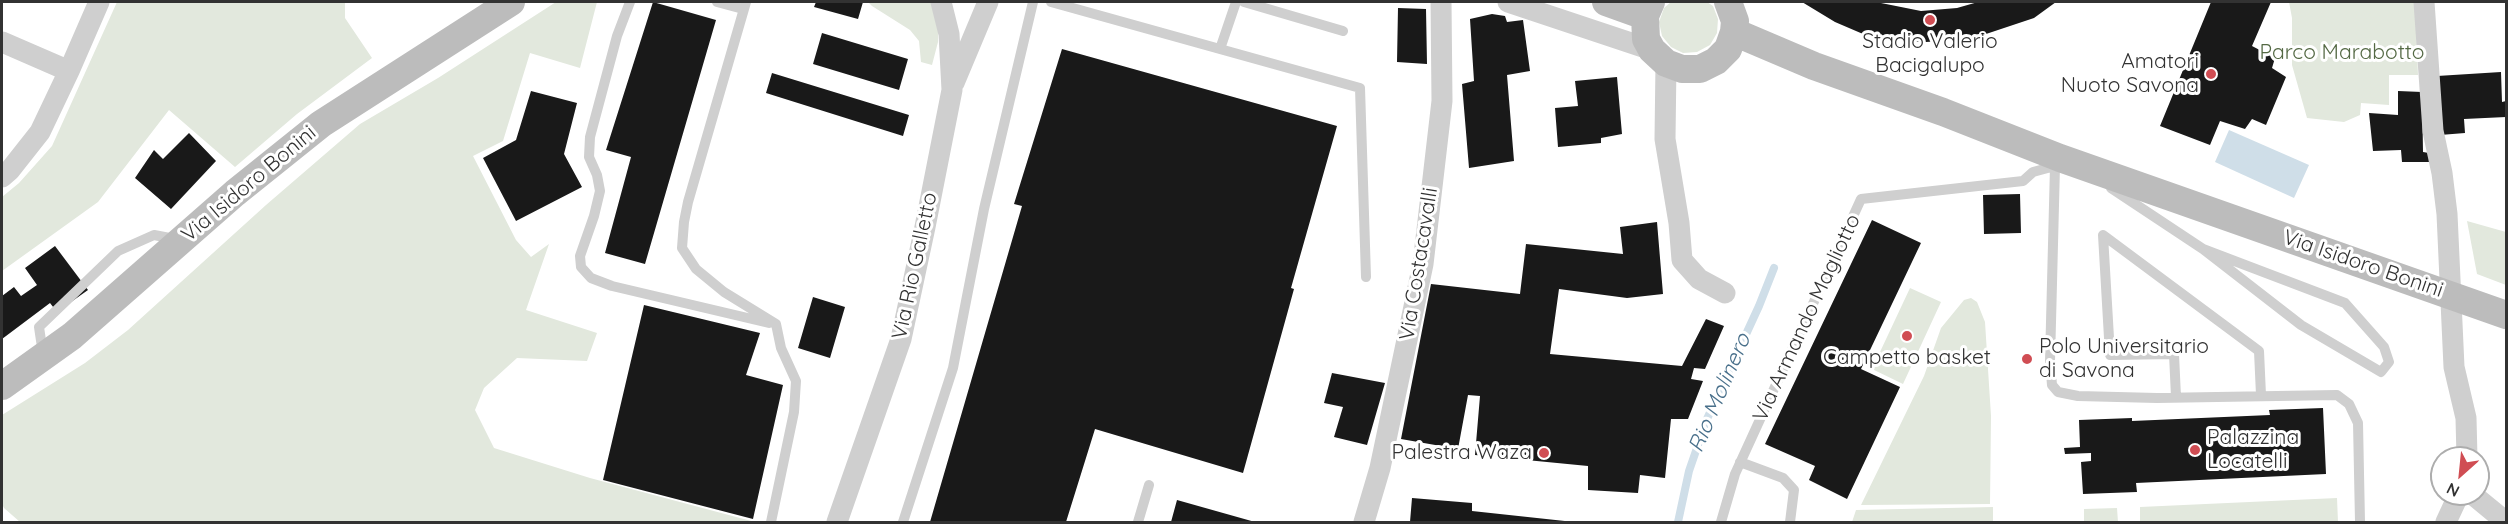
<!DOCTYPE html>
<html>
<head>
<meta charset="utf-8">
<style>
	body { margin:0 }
	#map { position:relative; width:2508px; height:524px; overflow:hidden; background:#fff; font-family:Quicksand,sans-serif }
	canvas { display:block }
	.frame { position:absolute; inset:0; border:3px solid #323232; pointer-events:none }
	.north { position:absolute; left:2430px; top:446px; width:60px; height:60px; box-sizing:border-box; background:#fff; border:2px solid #adadad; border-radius:50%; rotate:207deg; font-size:16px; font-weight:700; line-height:24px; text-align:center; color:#323232 }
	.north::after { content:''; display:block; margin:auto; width:21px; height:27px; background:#d04d53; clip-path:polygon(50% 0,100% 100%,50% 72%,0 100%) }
</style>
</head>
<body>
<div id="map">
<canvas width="2508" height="524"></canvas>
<div class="frame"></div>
<div class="north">N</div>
</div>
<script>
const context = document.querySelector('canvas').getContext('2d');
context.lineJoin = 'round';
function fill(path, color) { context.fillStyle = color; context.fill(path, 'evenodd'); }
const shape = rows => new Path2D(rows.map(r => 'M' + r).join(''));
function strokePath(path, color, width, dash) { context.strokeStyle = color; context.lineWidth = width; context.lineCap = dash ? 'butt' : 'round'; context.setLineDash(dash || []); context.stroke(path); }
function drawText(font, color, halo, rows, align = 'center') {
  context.font = font + ' Quicksand,sans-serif'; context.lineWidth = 6; context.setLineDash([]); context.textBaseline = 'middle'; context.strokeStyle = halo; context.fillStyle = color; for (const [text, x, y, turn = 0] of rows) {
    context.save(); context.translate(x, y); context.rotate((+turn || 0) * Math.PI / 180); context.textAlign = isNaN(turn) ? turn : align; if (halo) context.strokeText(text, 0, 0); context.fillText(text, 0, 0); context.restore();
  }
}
const green = shape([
	[117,2,345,2,345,18,372,58,297,114,235,167,169,110,98,202,2,271,2,197,19,183,52,146],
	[556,2,597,2,580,68,530,53,503,141,473,156,516,240,531,257,549,244,526,310,597,333,587,361,517,358,484,388,475,410,494,448,590,478,755,522,20,522,4,508,2,504,2,415,85,363,128,330,266,205,360,124,438,78],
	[868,2,934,2,938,17,938,42,932,65,921,62,919,41,910,30,872,6],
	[1671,2,1707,2,1713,6,1718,19,1717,33,1710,45,1697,52,1683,53,1671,47,1662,36,1659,22,1664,8],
	[2289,2,2415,2,2418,75,2389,75,2389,105,2361,103,2360,115,2344,122,2307,118,2292,65,2292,18],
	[2467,221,2506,232,2506,285,2477,274],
	[1910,288,1941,302,1903,384,1872,369],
	[1971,298,1977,302,1985,322,1991,416,1990,504,1861,505,1924,376,1941,328,1964,300],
	[2337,498,2338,522,2140,522,2140,507],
	[1993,507,1993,522,1852,522,1856,510],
	[2117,508,2118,522,2084,522,2084,509]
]);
const water = shape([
	[2229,130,2309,165,2294,198,2215,162]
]);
const stream = shape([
	[1678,522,1689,471,1707,419,1759,306,1774,268]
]);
const building = shape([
	[653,2,716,20,645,264,605,253,631,157,606,150],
	[816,2,863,2,858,19,814,7],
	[1802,2,1876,2,1921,11,1957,8,1978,2,2056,2,2034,18,1971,39,1926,42,1877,40,1835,22],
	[2211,2,2271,2,2252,46,2275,58,2272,68,2286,77,2266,125,2252,119,2245,129,2220,121,2210,145,2160,126],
	[1398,8,1426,9,1427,64,1397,62],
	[1492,14,1505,16,1507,22,1523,20,1530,71,1507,75,1514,161,1469,168,1462,84,1474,81,1470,19],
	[822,33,908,59,899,90,813,64],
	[1062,49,1337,126,1291,288,1294,289,1243,473,1095,429,1066,522,930,522,1022,206,1014,204],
	[2501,72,2502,102,2506,101,2506,117,2464,119,2465,133,2440,135,2437,76],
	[772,73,909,115,903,136,766,93],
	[1617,77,1622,134,1601,138,1601,143,1558,147,1555,108,1578,106,1575,81],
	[531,91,577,103,564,154,582,187,516,221,483,158,516,140],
	[2398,91,2422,92,2423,152,2429,153,2431,162,2402,162,2401,150,2373,151,2369,113,2398,115],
	[189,133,216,161,171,209,135,178,154,150,163,159],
	[2020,194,2021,233,1984,234,1983,195],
	[1872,220,1921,243,1861,369,1900,387,1847,499,1809,480,1815,466,1765,444],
	[1657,222,1663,294,1627,298,1559,289,1550,354,1682,366,1706,319,1724,326,1705,369,1694,368,1691,379,1703,381,1688,419,1671,419,1665,478,1640,475,1638,493,1588,490,1588,466,1475,455,1480,396,1468,395,1458,449,1401,439,1431,284,1520,294,1526,244,1623,254,1620,227],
	[55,246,88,290,57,312,50,303,2,339,2,296,14,287,21,296,37,285,25,268],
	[813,297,845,307,830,358,798,348],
	[644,305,760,333,746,375,783,385,753,519,603,480],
	[1332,373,1385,383,1367,445,1334,437,1343,407,1324,403],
	[2323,408,2326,474,2136,483,2137,492,2083,494,2081,462,2091,461,2091,453,2065,454,2064,448,2080,447,2079,420,2132,418,2132,421,2270,415,2269,410],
	[1412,498,1472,503,1472,511,1574,522,1410,522],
	[1177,500,1255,522,1171,522]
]);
const lane = shape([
	[630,2,617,36,590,137,589,157,597,175,600,191,594,216,580,256,581,267,591,278,612,286,769,323],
	[717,2,743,9],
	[746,2,688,202,684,222,682,248,696,269,724,292,776,324,781,348,796,381,794,412,771,522],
	[1051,2,1360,88,1366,277],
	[1244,2,1343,31],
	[1220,49,1236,2],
	[2055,166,2050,361,2052,385,2058,392,2078,396,2157,398,2337,395,2349,404,2358,423,2360,522],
	[2111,188,2203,249,2301,325,2381,372,2389,362,2384,347,2345,303,2203,249],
	[43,354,39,327,118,251,154,235,175,239],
	[2176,397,2174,354,2110,355,2103,235,2259,351,2261,395],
	[1740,462,1783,478,1794,490,1790,522],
	[903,522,953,368,984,209,1033,2],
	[1138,522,1149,485],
	[1721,522,1735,474,1861,199,2023,181,2033,172,2055,166,2058,161]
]);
const street = shape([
	[1508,2,1652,50],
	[2424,2,2433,131,2442,173,2447,214,2454,367,2466,418,2467,458],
	[2,42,69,71],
	[1666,63,1665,139,1679,223,1682,260,1699,279,1725,293],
	[954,83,988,2],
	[2,177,10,170,40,132,69,71,99,2],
	[2472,494,2506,522],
	[837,522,901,339,925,227,952,90,949,34,941,2],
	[1364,522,1380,468,1423,264,1442,101,1441,2],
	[2446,522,2459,494]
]);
const secondary = shape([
	[1606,2,1645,16],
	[1651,2,1645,16,1646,39,1652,50,1666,63,1682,69,1700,69,1716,61,1728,49,1734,32,1735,21,1728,2],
	[1734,32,1814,66,1943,112,2060,158,2506,315],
	[2,386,72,336,235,193,321,124,511,2]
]);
const markers = [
	[1930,20,6,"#d04d53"],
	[2211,74,6,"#d04d53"],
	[1907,336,6,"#d04d53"],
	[2027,359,6,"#d04d53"],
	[2195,450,6,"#d04d53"],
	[1544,453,6,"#d04d53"]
];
const poiNames = [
	["Stadio Valerio",1930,42],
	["Bacigalupo",1930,66],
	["Amatori",2199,62,"right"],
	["Nuoto Savona",2199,86,"right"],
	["Polo Universitario",2039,347,"left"],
	["di Savona",2039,371,"left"],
	["Campetto basket",1907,358],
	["Palazzina",2207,438,"left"],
	["Locatelli",2207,462,"left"],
	["Palestra Waza",1532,453,"right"]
];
const parkNames = [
	["Parco Marabotto",2342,53]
];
const streetNames = [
	["Via Isidoro Bonini",249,184,-40],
	["Via Costacavalli",1419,264,-81],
	["Via Isidoro Bonini",2363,264,19],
	["Via Rio Galletto",915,266,-78],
	["Via Armando Magliotto",1807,318,-65]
];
const waterNames = [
	["Rio Molinero",1720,393,-67]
];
fill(green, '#e2e8dd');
fill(water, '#cfdee8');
strokePath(stream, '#cfdee8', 8);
fill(building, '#191919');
strokePath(lane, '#cfcfcf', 10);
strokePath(street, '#cfcfcf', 21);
strokePath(secondary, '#bcbcbc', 28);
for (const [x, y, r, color] of markers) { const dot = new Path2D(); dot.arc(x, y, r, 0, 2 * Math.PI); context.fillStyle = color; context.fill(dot); strokePath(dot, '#fff', 2); }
drawText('21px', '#323232', '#fff', poiNames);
drawText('21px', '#546944', '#fff', parkNames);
drawText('21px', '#323232', '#fff', streetNames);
drawText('italic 22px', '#49708b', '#fff', waterNames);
</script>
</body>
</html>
